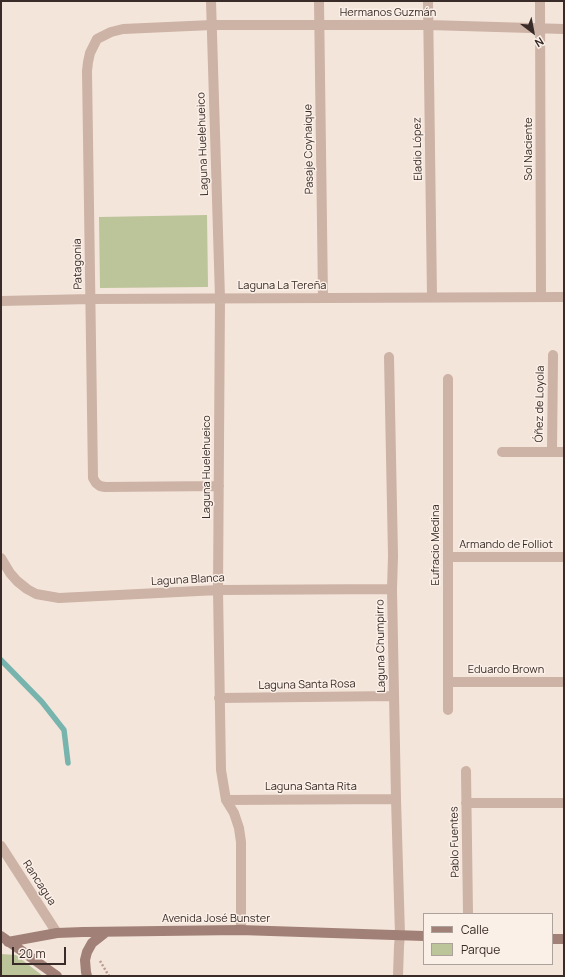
<!DOCTYPE html>
<html>
<head>
<meta charset="utf-8">
<style>
	body { margin:0 }
	#map { position:relative; width:565px; height:977px; overflow:hidden; background:#f4e5db; font-family:Manrope,sans-serif }
	canvas { display:block }
	.frame { position:absolute; inset:0; border:2px solid #392b27; pointer-events:none }
	.legend { position:absolute; left:423px; top:913px; width:130px; height:52px; box-sizing:border-box; background:#fbf0e8; border:1px solid #ada19b; margin:0; padding:5px 7px; list-style:none; font-size:12px; color:#392b27 }
	.legend li { display:flex; align-items:center; gap:8px; height:20px }
	.legend b { width:20px; border:1px solid #ada19b }
	.north { position:absolute; left:513px; top:12px; width:40px; height:40px; -webkit-text-stroke:3px #fbf0e8; paint-order:stroke; rotate:148deg; font-size:11px; font-weight:700; line-height:16px; text-align:center; color:#392b27 }
	.north::after { content:''; display:block; margin:auto; width:14px; height:18px; background:#392b27; clip-path:polygon(50% 0,100% 100%,50% 72%,0 100%) }
	.scale { position:absolute; left:12px; top:947px; width:54px; height:18px; box-sizing:border-box; border:2px solid #392b27; border-top:0; padding-left:5px; font-size:12px; line-height:14px; white-space:nowrap; color:#392b27; -webkit-text-stroke:3px #fbf0e8; paint-order:stroke }
</style>
</head>
<body>
<div id="map">
<canvas width="565" height="977"></canvas>
<div class="frame"></div>
<ul class="legend">
<li><b style="height:5px;background:#a18177"></b>Calle</li>
<li><b style="height:11px;background:#bcc49a"></b>Parque</li>
</ul>
<div class="north">N</div>
<div class="scale">20 m</div>
</div>
<script>
const context = document.querySelector('canvas').getContext('2d');
context.lineJoin = 'round';
function fill(path, color) { context.fillStyle = color; context.fill(path, 'evenodd'); }
const shape = rows => new Path2D(rows.map(r => 'M' + r).join(''));
function strokePath(path, color, width, dash) { context.strokeStyle = color; context.lineWidth = width; context.lineCap = dash ? 'butt' : 'round'; context.setLineDash(dash || []); context.stroke(path); }
function drawText(font, color, halo, rows, align = 'center') {
  context.font = font + ' Manrope,sans-serif'; context.lineWidth = 3; context.setLineDash([]); context.textBaseline = 'middle'; context.strokeStyle = halo; context.fillStyle = color; for (const [text, x, y, turn = 0] of rows) {
    context.save(); context.translate(x, y); context.rotate((+turn || 0) * Math.PI / 180); context.textAlign = isNaN(turn) ? turn : align; if (halo) context.strokeText(text, 0, 0); context.fillText(text, 0, 0); context.restore();
  }
}
const green = shape([
	[207,215,208,287,100,288,99,217],
	[1,954,16,955,43,976,1,976]
]);
const stream = shape([
	[1,660,42,702,64,730,68,763]
]);
const path = shape([
	[100,961,109,976]
]);
const lane = shape([
	[398,976,399,946,400,935]
]);
const street = shape([
	[211,1,220,298,218,590,221,770,226,800,234,813,239,828,241,842,241,924,240,930],
	[319,1,323,298],
	[428,1,432,297],
	[540,1,541,297],
	[1,301,91,299,564,297],
	[389,357,393,556,392,589,396,799,400,935],
	[448,379,448,710],
	[502,452,564,452],
	[552,452,553,355],
	[219,486,105,487,100,486,96,483,93,478,87,71,88,62,90,53,97,39,111,32,123,29,212,25,429,25,564,29],
	[448,557,564,557],
	[1,558,10,573,17,581,27,589,36,594,59,598,218,590,392,589],
	[448,682,564,682],
	[219,698,394,696],
	[466,771,468,914],
	[226,800,396,799],
	[466,803,564,803],
	[1,846,57,933]
]);
const secondary = shape([
	[1,936,57,976],
	[552,939,564,939],
	[8,942,57,933,83,932,240,930,424,936],
	[87,976,86,972,85,960,87,952,92,943,106,932]
]);
const streetNames = [
	["Hermanos Guzmán",388,13],
	["Laguna Huelehueico",203,144,-92],
	["Pasaje Coyhaique",309,149,-91],
	["Eladio López",418,149,-91],
	["Sol Naciente",529,149,-90],
	["Patagonia",78,264,-91],
	["Laguna La Tereña",282,286],
	["Óñez de Loyola",540,404,-89],
	["Laguna Huelehueico",207,467,-90],
	["Eufracio Medina",436,545,-90],
	["Armando de Folliot",506,545],
	["Laguna Blanca",188,580,-3],
	["Laguna Chumpirro",381,646,-91],
	["Eduardo Brown",506,670],
	["Laguna Santa Rosa",307,685,-1],
	["Laguna Santa Rita",311,787],
	["Pablo Fuentes",455,842,-91],
	["Rancagua",39,883,57],
	["Avenida José Bunster",216,919]
];
fill(green, '#bcc49a');
strokePath(stream, '#78b4ae', 5.5);
strokePath(path, '#b99c90', 2.5, [2, 2]);
strokePath(lane, '#cdb2a6', 10);
strokePath(street, '#cdb2a6', 10);
strokePath(secondary, '#a18177', 10);
drawText('11px', '#392b27', '#fbf0e8', streetNames);
</script>
</body>
</html>
